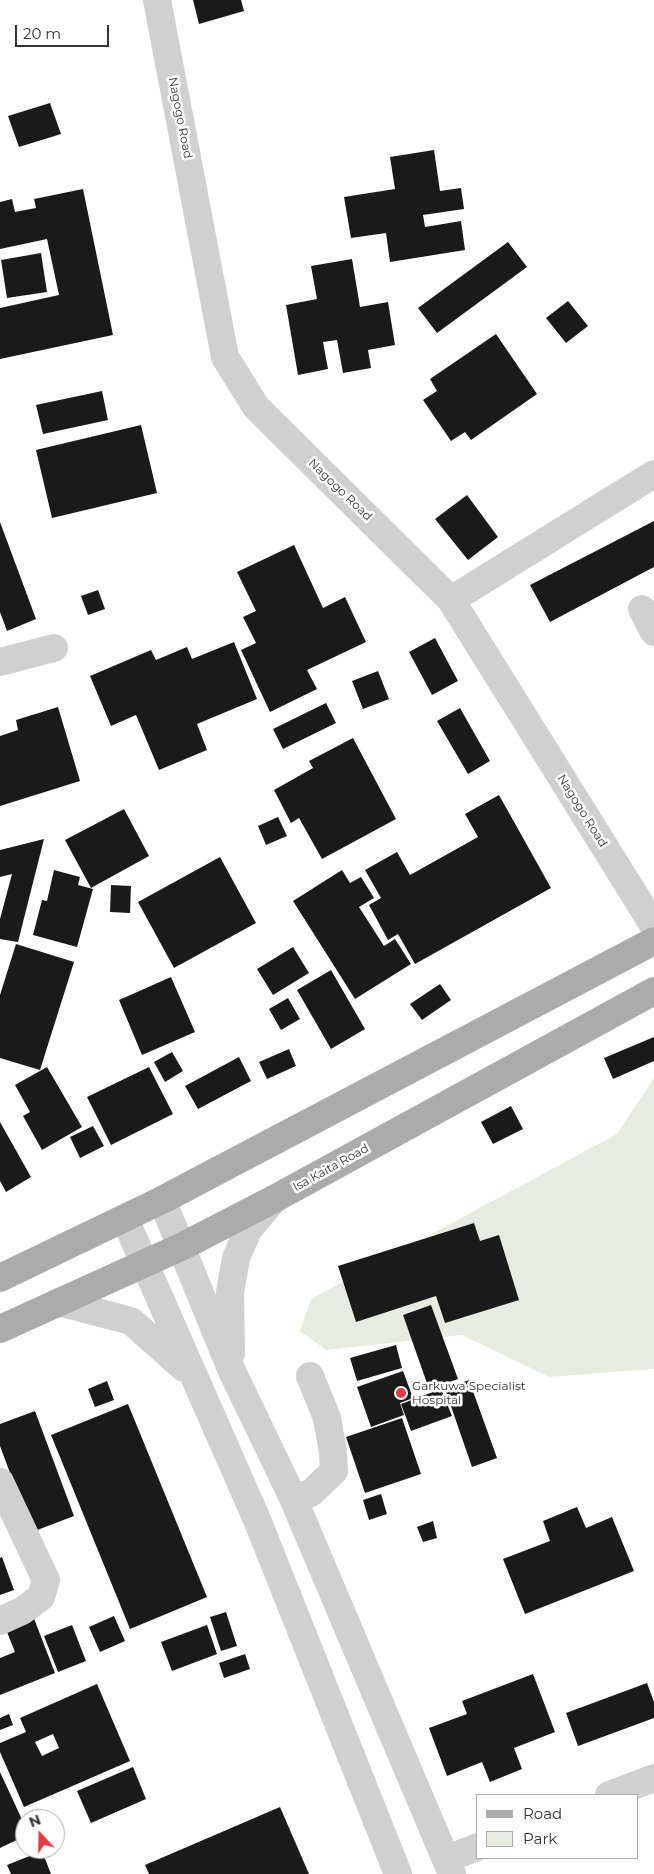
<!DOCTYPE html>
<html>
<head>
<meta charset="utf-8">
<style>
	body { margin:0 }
	#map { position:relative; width:654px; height:1874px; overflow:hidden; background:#fff; font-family:Montserrat,sans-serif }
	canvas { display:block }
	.legend { position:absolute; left:476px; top:1794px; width:162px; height:65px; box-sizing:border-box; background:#fff; border:1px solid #adadad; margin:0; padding:6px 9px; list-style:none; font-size:15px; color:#333 }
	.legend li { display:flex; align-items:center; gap:10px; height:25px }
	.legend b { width:25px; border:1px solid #adadad }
	.north { position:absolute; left:15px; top:1809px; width:50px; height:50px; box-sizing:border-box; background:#fff; border:1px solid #adadad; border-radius:50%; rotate:339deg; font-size:14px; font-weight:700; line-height:20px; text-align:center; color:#333 }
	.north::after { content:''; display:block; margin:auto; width:18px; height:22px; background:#e63946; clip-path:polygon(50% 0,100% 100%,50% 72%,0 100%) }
	.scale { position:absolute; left:15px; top:25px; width:94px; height:22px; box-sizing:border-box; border:2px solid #333; border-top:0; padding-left:6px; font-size:15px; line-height:18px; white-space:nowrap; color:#333; -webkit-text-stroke:4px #fff; paint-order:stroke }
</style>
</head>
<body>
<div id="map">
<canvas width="654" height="1874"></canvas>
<ul class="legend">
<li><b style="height:6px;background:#ababab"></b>Road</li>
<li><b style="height:14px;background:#e6ecdf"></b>Park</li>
</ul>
<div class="north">N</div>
<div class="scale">20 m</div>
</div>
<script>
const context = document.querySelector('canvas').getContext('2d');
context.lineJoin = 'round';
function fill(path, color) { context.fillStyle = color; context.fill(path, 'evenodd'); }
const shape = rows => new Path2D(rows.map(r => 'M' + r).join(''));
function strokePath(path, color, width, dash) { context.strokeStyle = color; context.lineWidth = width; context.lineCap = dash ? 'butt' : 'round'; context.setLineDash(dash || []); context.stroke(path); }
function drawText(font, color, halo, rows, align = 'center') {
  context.font = font + ' Montserrat,sans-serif'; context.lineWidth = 5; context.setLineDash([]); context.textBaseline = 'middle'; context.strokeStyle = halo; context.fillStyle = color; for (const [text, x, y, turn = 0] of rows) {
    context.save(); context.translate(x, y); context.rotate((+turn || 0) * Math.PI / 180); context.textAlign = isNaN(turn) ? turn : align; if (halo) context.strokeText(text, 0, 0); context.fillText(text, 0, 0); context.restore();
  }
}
const green = shape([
	[654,1078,654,1369,549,1377,462,1335,326,1350,300,1331,311,1299,617,1134]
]);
const building = shape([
	[193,0,241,0,244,11,199,24],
	[50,103,61,134,19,147,8,116],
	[434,150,440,191,461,188,464,209,423,215,425,227,461,221,465,250,390,262,386,233,351,238,344,197,395,189,390,157],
	[83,189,113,335,0,359,0,308,59,295,47,239,0,249,0,202,12,199,15,212,36,208,34,199],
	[508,242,527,267,437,333,418,308],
	[41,253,47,292,7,298,1,260],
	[352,259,360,307,388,302,395,345,368,350,371,368,343,373,337,340,323,342,328,369,298,375,286,305,317,299,311,266],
	[568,301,588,326,566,343,546,318],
	[496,334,537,394,471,440,465,432,451,441,423,400,437,391,430,379],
	[102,391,108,420,43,434,36,405],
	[141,425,157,493,52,518,36,450],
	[467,495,498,537,468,560,435,519],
	[654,521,654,567,550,622,530,585],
	[0,522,36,619,7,631,0,612],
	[294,545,323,608,345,597,366,642,307,670,317,689,270,712,241,650,256,643,243,617,256,611,237,572],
	[98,590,105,609,88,615,81,596],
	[435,638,458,681,432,695,409,652],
	[234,642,257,699,197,724,207,750,159,770,136,715,111,726,90,676,151,650,156,660,187,647,192,659],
	[378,671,389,699,363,709,352,681],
	[326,703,336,723,283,749,273,729],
	[58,707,80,781,0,806,0,736,18,730,16,720],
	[460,708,490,761,468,774,437,721],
	[353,738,396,819,322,859,299,818,291,823,274,790,313,768,309,761],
	[499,795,551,888,415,964,398,934,388,940,369,905,381,898,365,870,397,852,410,875,478,837,465,814],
	[124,809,149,856,91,888,65,840],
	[278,817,287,836,266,845,258,826],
	[44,839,18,942,0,939,0,919,12,874,0,877,0,850],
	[220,857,256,923,174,968,138,902],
	[54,870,80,877,78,885,93,889,77,947,33,935,42,900,47,901],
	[342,870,350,883,361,877,374,898,359,907,384,946,395,939,411,964,355,999,293,901],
	[111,885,131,886,130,913,110,912],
	[16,944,74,962,40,1070,0,1058,0,995],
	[293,947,309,973,273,995,257,969],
	[331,970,365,1029,331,1049,297,990],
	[171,977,195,1032,142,1055,119,1000],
	[440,984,451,1000,422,1020,410,1004],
	[288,998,300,1019,281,1030,269,1009],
	[654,1037,654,1061,613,1079,604,1058],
	[289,1049,296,1066,267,1079,259,1062],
	[172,1052,183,1071,165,1082,154,1062],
	[239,1057,251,1081,198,1109,185,1086],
	[47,1067,82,1127,42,1150,23,1116,30,1112,15,1085],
	[149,1067,173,1114,111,1145,87,1097],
	[511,1106,523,1129,493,1144,481,1122],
	[0,1122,31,1177,6,1192,0,1181],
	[93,1126,104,1146,80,1158,70,1137],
	[474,1223,480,1241,499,1235,519,1300,445,1323,436,1296,356,1322,338,1266],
	[431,1305,458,1379,429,1389,403,1315],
	[396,1345,402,1368,357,1381,350,1358],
	[403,1371,413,1398,400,1403,404,1415,371,1427,357,1387],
	[469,1380,497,1458,472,1467,445,1389],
	[107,1381,114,1400,95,1407,88,1389],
	[441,1389,452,1416,411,1431,401,1404],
	[128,1404,207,1597,130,1629,51,1435],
	[35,1411,74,1516,32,1532,0,1446,0,1424],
	[402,1418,421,1474,365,1493,346,1437],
	[381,1494,387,1514,369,1520,363,1500],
	[577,1507,586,1528,612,1517,634,1571,525,1614,503,1559,550,1541,543,1521],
	[433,1521,437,1538,423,1542,417,1527],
	[2,1557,14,1590,0,1595,0,1558],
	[226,1612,237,1646,221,1651,210,1617],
	[33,1616,55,1673,0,1695,0,1658,15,1652,5,1627],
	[114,1616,125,1641,100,1652,89,1627],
	[72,1625,86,1661,58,1672,44,1636],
	[207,1625,217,1654,172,1671,161,1642],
	[245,1654,250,1669,224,1678,219,1663],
	[533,1674,555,1732,514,1748,522,1769,490,1782,482,1762,447,1776,429,1728,467,1714,462,1701],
	[647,1683,654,1702,654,1718,578,1746,566,1713],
	[97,1684,130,1761,24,1807,0,1752,0,1743,26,1732,20,1718],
	[53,1734,59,1748,42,1756,35,1742],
	[9,1714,13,1725,0,1730,0,1718],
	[133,1767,146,1799,91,1823,77,1791],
	[0,1772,25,1826,25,1836,0,1848],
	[280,1807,309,1874,149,1874,145,1865],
	[42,1851,51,1874,11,1874,7,1865]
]);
const minor = shape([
	[157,0,225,357,256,407,451,600,654,926],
	[451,600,654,474],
	[642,609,654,632],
	[0,662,54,648],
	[162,1200,231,1369,293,1498,452,1874],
	[125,1219,258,1522,398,1874],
	[58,1302,131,1321,184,1368],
	[231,1353,230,1292,236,1258,248,1230,274,1199],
	[0,1482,46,1580,41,1597,22,1611,0,1621],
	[293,1498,311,1493,334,1471,333,1452,327,1418,310,1376],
	[609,1795,654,1778],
	[446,1859,478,1847]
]);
const major = shape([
	[0,1278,162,1200,654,941],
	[0,1329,183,1246,274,1199,654,991]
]);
const markers = [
	[401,1393,6,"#e63946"]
];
const streetNames = [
	["Nagogo Road",180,118,79],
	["Nagogo Road",340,490,44],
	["Nagogo Road",582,811,58],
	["Isa Kaita Road",331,1168,-29]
];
const poiNames = [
	["Garkuwa Specialist",412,1386],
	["Hospital",412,1400]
];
fill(green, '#e6ecdf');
fill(building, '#1a1a1a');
strokePath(minor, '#d0d0d0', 28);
strokePath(major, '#ababab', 28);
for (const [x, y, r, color] of markers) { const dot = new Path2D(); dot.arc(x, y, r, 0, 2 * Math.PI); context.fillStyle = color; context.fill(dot); strokePath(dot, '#fff', 2); }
drawText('12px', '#333', '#fff', streetNames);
drawText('12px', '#333', '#fff', poiNames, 'left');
</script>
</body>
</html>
